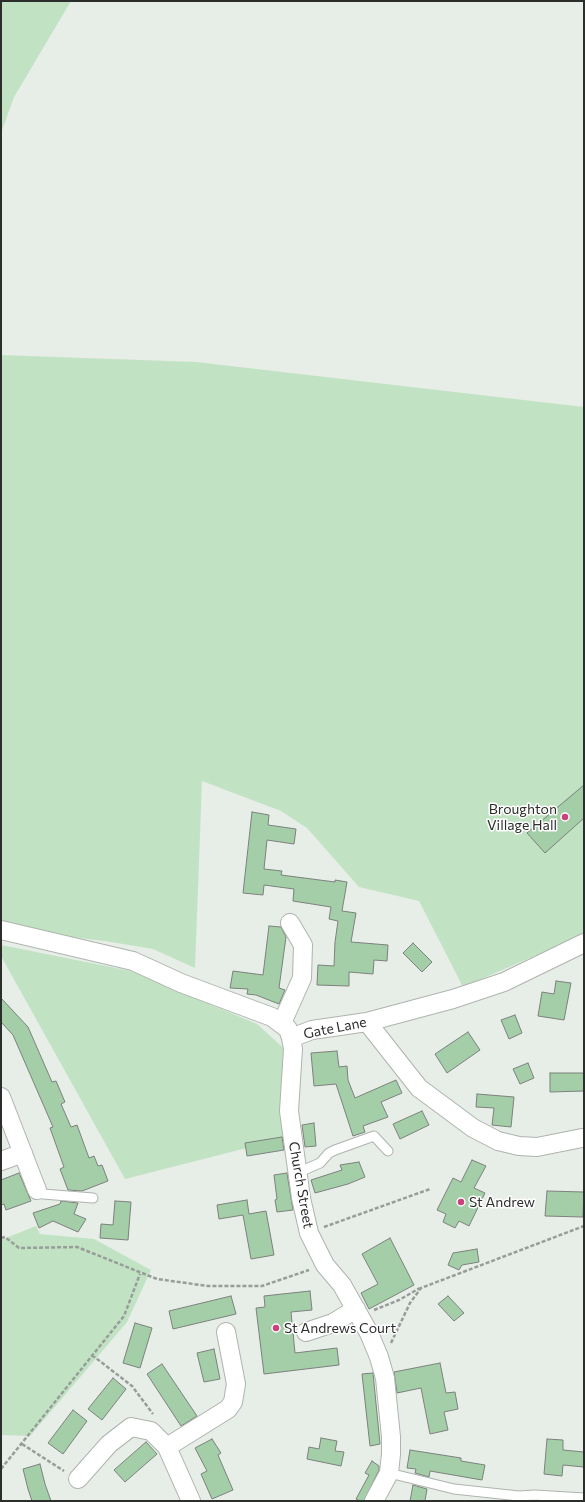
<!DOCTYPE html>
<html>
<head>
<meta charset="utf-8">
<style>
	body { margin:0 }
	#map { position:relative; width:585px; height:1502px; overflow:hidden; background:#e7ede7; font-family:Commissioner,sans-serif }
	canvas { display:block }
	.frame { position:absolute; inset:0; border:2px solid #2c2e2c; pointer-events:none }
</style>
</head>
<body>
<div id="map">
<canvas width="585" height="1502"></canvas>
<div class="frame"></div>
</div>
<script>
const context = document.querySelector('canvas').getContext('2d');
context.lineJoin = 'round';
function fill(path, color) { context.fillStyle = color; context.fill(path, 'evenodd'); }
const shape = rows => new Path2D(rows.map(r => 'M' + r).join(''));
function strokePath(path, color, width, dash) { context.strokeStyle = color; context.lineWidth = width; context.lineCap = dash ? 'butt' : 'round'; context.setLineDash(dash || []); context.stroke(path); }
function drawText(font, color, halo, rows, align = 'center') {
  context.font = font + ' Commissioner,sans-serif'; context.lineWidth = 3; context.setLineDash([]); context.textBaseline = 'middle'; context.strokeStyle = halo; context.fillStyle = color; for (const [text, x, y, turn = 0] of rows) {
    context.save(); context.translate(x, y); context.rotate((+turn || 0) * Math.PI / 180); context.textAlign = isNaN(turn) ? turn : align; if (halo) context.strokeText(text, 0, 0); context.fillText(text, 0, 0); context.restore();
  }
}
const green = shape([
	[1,1,71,1,14,97,1,133],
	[1,355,196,362,584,407,584,933,578,937,463,987,419,901,359,887,307,828,281,811,202,781,195,968,153,949,105,941,37,933,1,924],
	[1,945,131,971,257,1024,288,1052,286,1138,125,1179,1,956],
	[36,1226,40,1234,94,1239,151,1270,127,1322,30,1436,1,1435,1,1240]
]);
const building = shape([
	[584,785,584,818,545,853,527,833,584,785],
	[252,812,269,815,268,825,296,829,294,844,267,840,264,869,282,871,281,875,335,882,335,880,347,882,342,911,356,913,351,942,388,945,387,961,374,960,373,974,349,972,349,986,317,985,318,965,334,966,335,942,338,921,329,919,331,907,293,901,294,889,264,885,263,895,243,893,252,812],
	[269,926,281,927,286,937,279,988,285,990,279,1004,256,995,247,994,248,989,230,988,233,971,263,975,269,926],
	[413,943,432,962,422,972,403,953,413,943],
	[556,981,571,983,564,1020,538,1016,542,992,554,994,556,981],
	[1,998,28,1027,52,1082,56,1081,65,1102,61,1104,71,1127,77,1125,89,1158,94,1156,98,1166,102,1165,108,1181,82,1191,68,1190,60,1169,64,1167,50,1128,53,1127,13,1035,1,1022,1,998],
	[515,1015,522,1033,509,1039,501,1020,515,1015],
	[468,1032,480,1050,447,1073,435,1054,468,1032],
	[337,1051,339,1067,347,1066,348,1080,355,1098,396,1080,402,1093,381,1102,388,1117,363,1126,365,1132,353,1136,336,1084,314,1086,311,1053,337,1051],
	[528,1063,534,1078,520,1084,513,1069,528,1063],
	[550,1073,584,1073,584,1091,550,1092,550,1073],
	[477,1094,514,1097,511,1127,492,1125,494,1108,476,1107,477,1094],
	[422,1111,429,1125,400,1139,393,1124,422,1111],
	[314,1123,316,1146,305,1147,302,1125,314,1123],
	[282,1137,284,1150,247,1156,245,1143,282,1137],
	[472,1160,486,1166,474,1188,485,1193,469,1226,459,1221,455,1228,443,1222,446,1214,437,1210,453,1178,461,1182,472,1160],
	[359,1162,365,1177,348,1184,315,1193,311,1180,342,1170,340,1165,359,1162],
	[19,1173,31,1201,6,1210,4,1204,1,1205,1,1180,19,1173],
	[287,1173,293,1210,277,1212,275,1200,277,1199,274,1175,287,1173],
	[547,1191,584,1192,583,1217,545,1216,547,1191],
	[247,1200,249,1214,266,1211,274,1255,251,1259,243,1215,219,1219,217,1205,247,1200],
	[61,1201,78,1203,74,1214,86,1219,78,1232,53,1221,39,1228,33,1213,60,1204,61,1201],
	[115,1201,131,1202,128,1240,100,1238,101,1224,113,1225,115,1201],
	[390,1238,414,1285,369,1309,361,1293,378,1284,362,1254,390,1238],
	[477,1249,479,1262,462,1265,459,1270,448,1265,453,1253,477,1249],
	[310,1291,312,1310,291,1312,295,1353,337,1348,339,1365,264,1374,256,1308,265,1307,264,1296,310,1291],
	[231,1296,236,1314,173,1329,169,1311,231,1296],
	[448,1296,464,1313,454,1321,438,1304,448,1296],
	[135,1323,152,1328,140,1368,123,1363,135,1323],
	[214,1349,220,1379,204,1382,197,1353,214,1349],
	[440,1363,446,1393,455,1392,458,1409,444,1412,448,1430,430,1434,421,1388,397,1393,394,1372,440,1363],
	[162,1364,197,1416,181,1426,147,1374,162,1364],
	[373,1373,380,1444,370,1446,362,1374,373,1373],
	[113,1378,126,1389,102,1420,88,1409,113,1378],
	[73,1410,87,1421,63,1454,48,1443,73,1410],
	[321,1438,337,1441,335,1451,344,1452,341,1466,307,1459,309,1447,319,1449,321,1438],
	[212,1439,221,1453,218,1455,233,1490,212,1499,201,1474,207,1471,195,1448,212,1439],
	[547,1439,563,1440,563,1450,584,1452,584,1467,563,1465,562,1476,544,1474,547,1439],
	[146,1442,157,1454,125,1482,114,1470,146,1442],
	[410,1450,461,1458,461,1461,485,1465,482,1480,430,1471,429,1477,415,1473,416,1469,407,1468,410,1450],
	[372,1461,379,1466,379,1470,364,1501,360,1501,356,1499,369,1475,365,1473,372,1461],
	[40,1464,45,1484,51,1501,32,1501,28,1489,23,1469,40,1464],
	[413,1485,427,1489,425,1501,410,1501,413,1485]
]);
const path = shape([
	[324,1227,430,1189],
	[1,1238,5,1237,19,1248,77,1247,157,1279,208,1286,262,1286,309,1270],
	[374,1310,399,1300,420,1288],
	[391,1343,410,1303,421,1288,584,1226],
	[92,1355,132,1386,153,1414],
	[22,1444,64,1471],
	[1,1469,124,1316,140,1274]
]);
const service = shape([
	[297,1173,320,1163,329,1153,335,1150,374,1136,388,1151],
	[37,1190,43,1194,93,1198],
	[389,1473,454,1489,519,1496,535,1495,584,1498]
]);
const minor = shape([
	[1,930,133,961,181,983,272,1017,288,1029,291,1038,312,1030,367,1022,453,999,504,982,584,943],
	[367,1022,419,1088,473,1128,498,1141,519,1146,537,1147,582,1138],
	[282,1023,302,978,303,945,290,923],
	[291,1038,293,1049,289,1111,301,1198,309,1233,325,1265,342,1285,369,1333,379,1357,385,1378,391,1437,391,1454,389,1473,374,1501],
	[1,1097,37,1190],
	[1,1161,23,1153],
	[306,1332,333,1323,356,1309],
	[167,1447,191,1501],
	[78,1479,109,1444,131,1427,151,1431,167,1447,228,1409,233,1402,236,1384,226,1332]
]);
const markers = [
	[565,817,4,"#ca427d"],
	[461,1202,4,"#ca427d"],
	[276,1328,4,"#ca427d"]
];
const poiNames = [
	["Broughton",557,809,"right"],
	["Village Hall",557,825,"right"],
	["St Andrew",469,1202],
	["St Andrews Court",284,1328]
];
const streetNames = [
	["Gate Lane",335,1028,-11],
	["Church Street",301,1185,80]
];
fill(green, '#c1e3c4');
fill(building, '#a3cea7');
strokePath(building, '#7c817d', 1);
strokePath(service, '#aeb4ae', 11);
strokePath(minor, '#aeb4ae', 20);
strokePath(path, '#999d99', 2.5, [4, 2]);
strokePath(service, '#fff', 9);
strokePath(minor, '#fff', 18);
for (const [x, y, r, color] of markers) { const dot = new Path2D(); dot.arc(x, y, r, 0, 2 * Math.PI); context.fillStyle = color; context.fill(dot); strokePath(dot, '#fff', 1.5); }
drawText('14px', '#2c2e2c', '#fff', poiNames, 'left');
drawText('14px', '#2c2e2c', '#fff', streetNames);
</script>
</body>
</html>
